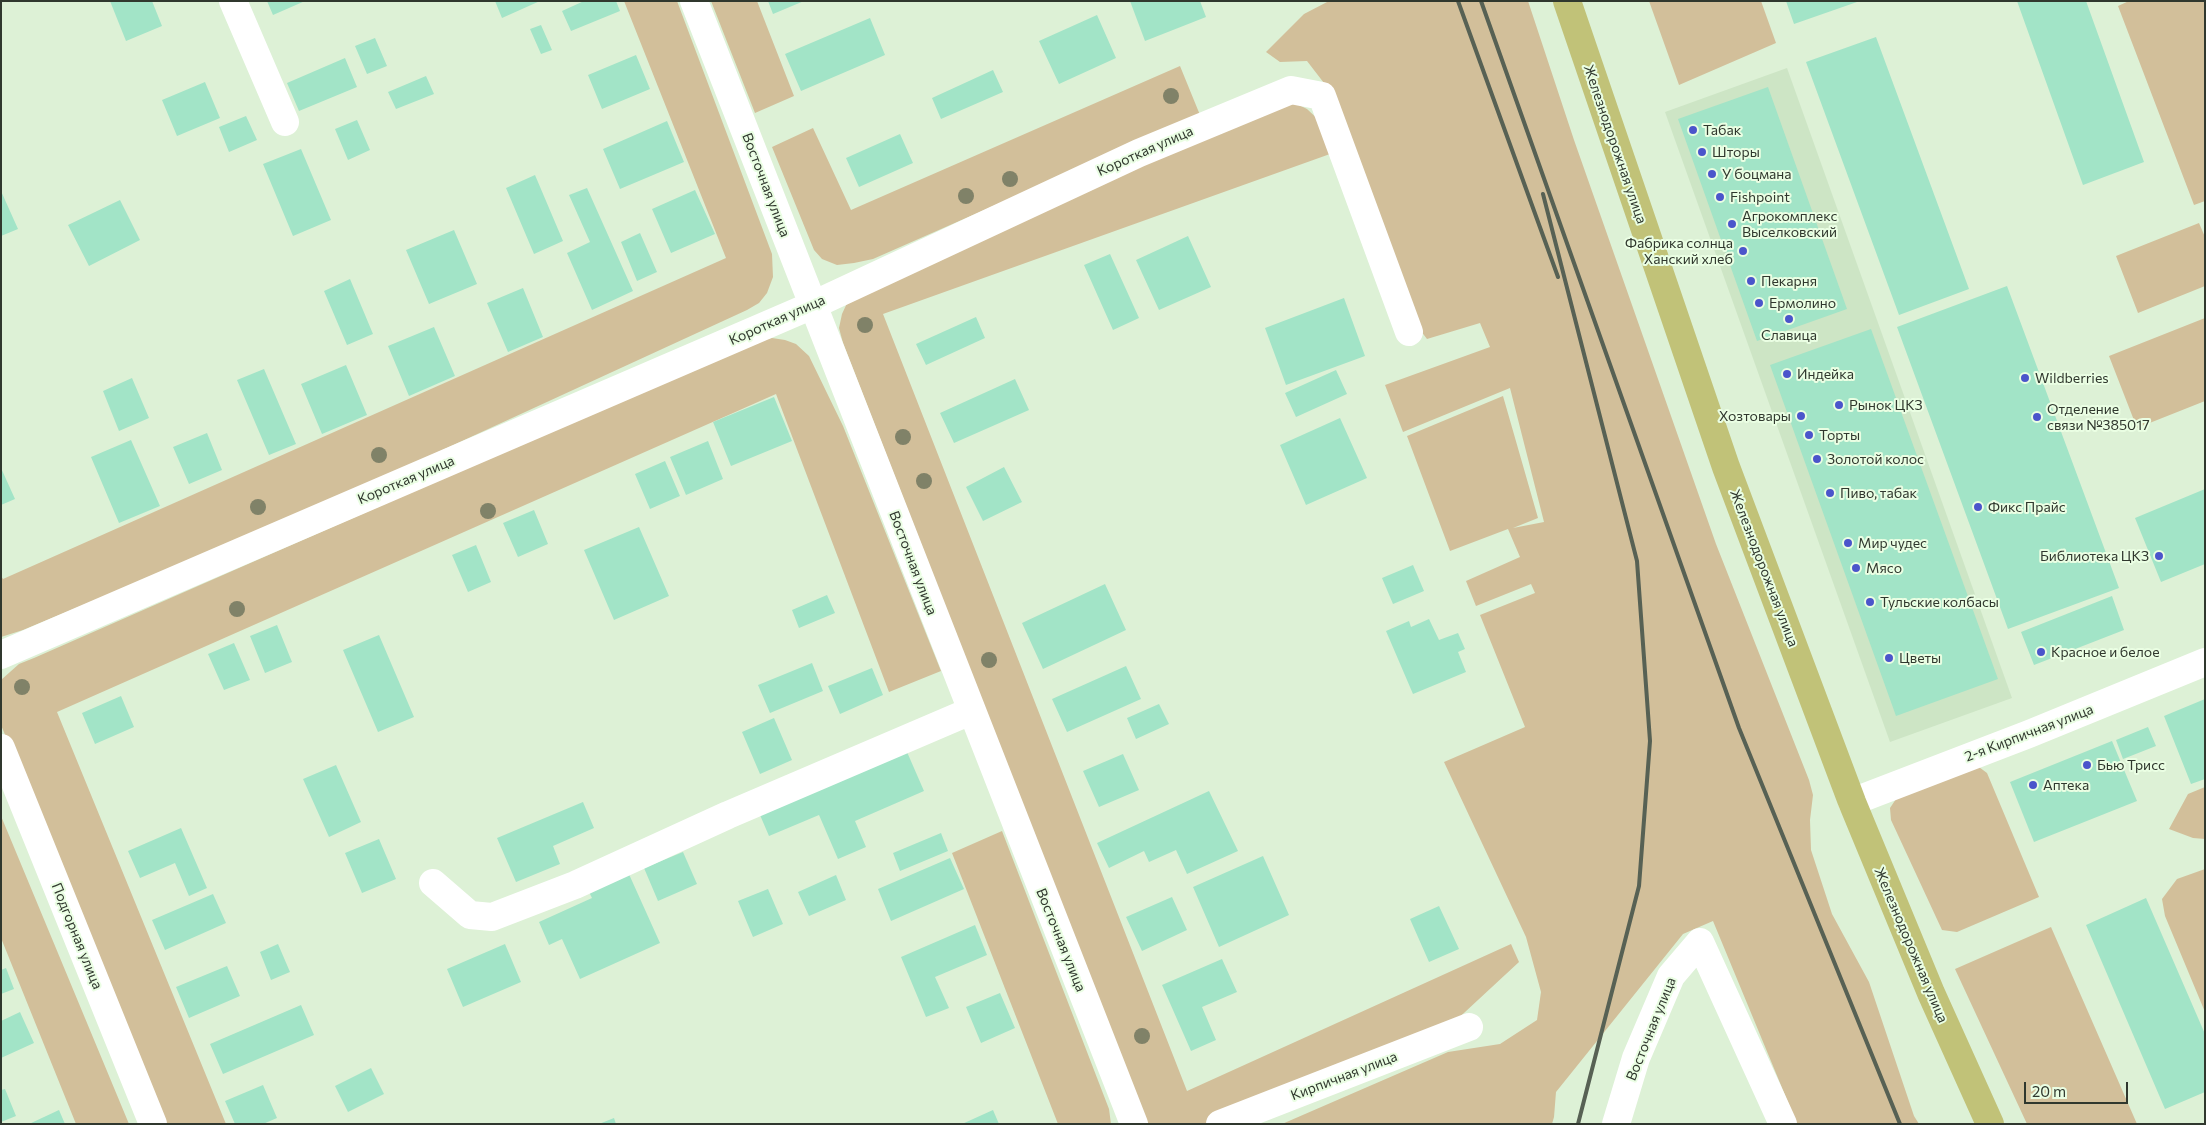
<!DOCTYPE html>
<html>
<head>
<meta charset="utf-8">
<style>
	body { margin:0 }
	#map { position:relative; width:2206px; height:1125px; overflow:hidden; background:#ddf1d6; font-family:Commissioner,sans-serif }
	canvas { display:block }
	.frame { position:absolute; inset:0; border:2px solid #30382e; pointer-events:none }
	.scale { position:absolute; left:2024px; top:1082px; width:104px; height:22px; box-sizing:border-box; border:2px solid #30382e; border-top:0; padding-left:6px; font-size:15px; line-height:18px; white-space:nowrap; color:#30382e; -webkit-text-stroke:4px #eafee3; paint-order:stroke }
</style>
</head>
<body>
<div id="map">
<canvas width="2206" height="1125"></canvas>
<div class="frame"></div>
<div class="scale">20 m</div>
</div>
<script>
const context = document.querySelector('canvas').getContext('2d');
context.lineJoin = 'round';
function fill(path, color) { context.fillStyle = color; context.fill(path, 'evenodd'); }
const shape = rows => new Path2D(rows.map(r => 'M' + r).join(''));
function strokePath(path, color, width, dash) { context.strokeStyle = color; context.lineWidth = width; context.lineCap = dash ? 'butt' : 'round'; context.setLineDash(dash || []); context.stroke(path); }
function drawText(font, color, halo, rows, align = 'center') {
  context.font = font + ' Commissioner,sans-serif'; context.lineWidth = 4; context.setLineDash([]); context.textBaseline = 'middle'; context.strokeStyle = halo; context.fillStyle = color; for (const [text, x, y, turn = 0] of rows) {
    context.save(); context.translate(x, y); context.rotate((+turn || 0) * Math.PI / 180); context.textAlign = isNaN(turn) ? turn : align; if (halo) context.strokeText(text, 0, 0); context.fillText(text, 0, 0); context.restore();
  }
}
const built = shape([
	[1787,68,2012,698,1890,742,1665,112]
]);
const green = shape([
	[624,1,677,1,772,254,773,277,767,293,759,303,747,310,312,510,23,630,1,637,1,576,3,579,726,258],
	[711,1,757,1,794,96,755,113],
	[1329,1,1528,1,1574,140,1716,544,1809,780,1813,795,1810,820,1811,850,1832,914,1869,982,1914,1116,1919,1124,1797,1124,1713,921,1683,934,1556,1092,1554,1117,1552,1124,1282,1124,1448,1052,1500,1044,1537,1020,1541,992,1526,937,1444,762,1525,727,1480,615,1535,593,1531,584,1476,606,1466,581,1520,557,1508,529,1450,551,1407,436,1503,396,1538,518,1513,528,1544,522,1510,388,1403,432,1385,385,1490,347,1480,323,1427,339,1405,310,1334,96,1307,61,1280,62,1266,52,1304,14],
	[1649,1,1761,1,1776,43,1679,85],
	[2129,1,2205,1,2205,201,2194,205,2118,6],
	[1180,66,1200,115,873,259,854,263,837,265,822,259,814,250,772,147,813,128,851,210],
	[1293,102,1307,109,1323,124,1330,154,883,314,1187,1091,1511,944,1519,962,1451,1025,1226,1124,1149,1124,1144,1118,843,343,839,328,842,314,848,301,1245,116],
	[2199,223,2205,237,2205,286,2138,313,2116,256],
	[2205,318,2205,401,2137,428,2109,356],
	[772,338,785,340,796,344,809,356,843,426,941,671,889,692,776,394,57,712,226,1124,166,1124,1,725,1,680,19,664,34,658,756,341],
	[1979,767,1987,773,2039,897,1957,932,1942,930,1891,820,1890,808,1896,799],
	[2205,787,2205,839,2193,838,2169,829,2188,794],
	[1,816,129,1124,76,1124,1,938],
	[1002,831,1109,1109,1111,1124,1058,1124,952,853],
	[2205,869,2205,1012,2165,916,2162,899,2177,879],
	[2051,927,2137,1124,2027,1124,1955,969]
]);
const building = shape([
	[110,1,152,1,162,26,126,41],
	[267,1,305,1,273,15],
	[495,1,540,1,502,18],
	[584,1,616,1,620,11,571,31,562,11],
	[768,1,804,1,773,14],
	[1130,1,1200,1,1206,17,1145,41],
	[1786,1,1857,1,1857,2,1794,24],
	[2017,1,2086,1,2144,162,2083,185],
	[1097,15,1116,58,1059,84,1039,41],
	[870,18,885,55,801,91,785,54],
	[541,25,552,50,541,54,530,29],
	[1876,37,1969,289,1899,315,1806,62],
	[375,38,387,66,367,74,355,46],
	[636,55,650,89,602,109,588,75],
	[345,58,357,87,299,111,287,83],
	[993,70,1003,92,941,119,932,98],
	[426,76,434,94,396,109,388,92],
	[205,82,220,118,177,136,162,100],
	[1768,87,1847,309,1757,341,1678,119],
	[246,116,257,140,229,152,219,127],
	[357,120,370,150,348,160,335,129],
	[667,121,684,162,620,189,603,149],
	[900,134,913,163,859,187,846,158],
	[301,149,331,220,293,236,263,164],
	[535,175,563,241,534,254,506,188],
	[587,188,633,291,592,310,567,253,590,242,569,195],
	[695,190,715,234,671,253,652,209],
	[1,191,18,229,1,236],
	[120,200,140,240,89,266,68,225],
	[454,230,477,284,429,304,406,250],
	[640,233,657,272,637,281,621,242],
	[1188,236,1211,287,1159,310,1136,260],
	[1110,254,1139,318,1113,330,1084,265],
	[350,279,373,334,347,345,324,291],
	[2007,286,2119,588,2008,629,1897,327],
	[523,288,543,337,508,352,487,303],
	[1344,298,1365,356,1286,385,1265,328],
	[976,317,985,338,926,365,916,344],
	[434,327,455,376,409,396,388,346],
	[1871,329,1998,679,1896,716,1770,365],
	[346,365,367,415,322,434,301,384],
	[264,369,296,444,269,455,237,380],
	[1336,370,1347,394,1296,417,1285,393],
	[132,378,149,418,119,431,103,391],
	[1015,379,1029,410,954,443,940,413],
	[774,397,792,441,731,466,713,422],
	[1340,418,1367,478,1306,505,1280,445],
	[207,433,222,470,189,484,173,447],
	[131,440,160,506,119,523,91,457],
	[708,441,723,479,686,495,670,457],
	[665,461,680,496,650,509,635,474],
	[1004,467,1022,502,983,521,966,487],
	[1,468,15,499,1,505],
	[2205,489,2205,564,2161,582,2135,518],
	[534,510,548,544,518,557,503,523],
	[639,527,669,596,614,620,584,550],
	[476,545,491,582,468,592,452,555],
	[1413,565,1424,591,1393,604,1382,578],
	[1105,584,1126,630,1043,669,1022,623],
	[827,595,835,613,799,628,792,610],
	[2112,596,2124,630,2034,665,2021,632],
	[1429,619,1439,640,1458,633,1465,649,1458,652,1466,672,1413,694,1386,631,1409,621,1411,627],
	[277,625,292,662,265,673,250,636],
	[379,635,414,717,378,732,343,650],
	[234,643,250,680,224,690,208,654],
	[812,663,823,691,770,713,758,685],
	[1126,666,1141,699,1067,732,1052,699],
	[872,668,883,695,840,714,828,686],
	[121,696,134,727,95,744,82,713],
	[2205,699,2205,779,2191,784,2164,716],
	[1159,704,1169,724,1136,739,1127,718],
	[774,718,792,760,760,774,742,732],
	[2148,727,2156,746,2123,759,2116,740],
	[2112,741,2137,801,2034,842,2010,782],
	[907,752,924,791,855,821,866,847,838,859,819,815,769,836,760,815],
	[1123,754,1139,790,1099,807,1083,771],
	[336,765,361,822,329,837,303,779],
	[1209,791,1238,851,1187,874,1176,850,1149,862,1144,851,1109,868,1097,843],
	[583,802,594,828,553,846,560,864,516,882,497,838],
	[181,828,207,888,189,896,175,863,140,878,128,851],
	[941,833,948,851,900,871,893,853],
	[379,839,396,879,362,893,345,853],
	[683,852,697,884,658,901,644,868],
	[1263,856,1289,915,1219,947,1193,887],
	[950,858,964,889,891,921,878,889],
	[628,872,660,943,580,979,562,939,549,945,539,922,592,898,588,890],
	[836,875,846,900,809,916,798,892],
	[768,889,783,924,753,937,738,901],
	[213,894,226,923,165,950,152,920],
	[1172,897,1187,930,1142,951,1126,917],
	[2146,898,2205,1034,2205,1092,2165,1109,2086,925],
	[1439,906,1459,949,1429,962,1410,919],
	[975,925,987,955,935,977,949,1008,926,1017,901,957],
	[278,944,290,972,271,980,260,952],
	[505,944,521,982,463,1007,447,969],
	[1222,959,1237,992,1202,1007,1216,1040,1191,1051,1162,985],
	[227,966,240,996,189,1018,176,987],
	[6,968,14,989,1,994,1,970],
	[1000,993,1015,1028,981,1043,966,1007],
	[301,1005,314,1035,223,1074,210,1044],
	[20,1012,34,1043,1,1058,1,1021],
	[371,1068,384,1094,348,1112,335,1086],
	[263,1085,277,1118,263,1124,235,1124,225,1101],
	[5,1089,16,1116,1,1122,1,1090],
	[59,1110,65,1124,29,1124],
	[993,1110,999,1124,962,1124],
	[614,1118,616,1124,599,1124]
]);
const minor = shape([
	[233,1,285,122],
	[694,1,1134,1124],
	[1,655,813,305,1139,153,1291,90,1322,96,1409,332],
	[1,748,153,1124],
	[1852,802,2029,734,2205,662],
	[433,883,470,915,492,917,575,885,728,815,971,711],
	[1220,1124,1469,1027],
	[1616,1124,1636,1058,1671,976,1700,942,1783,1124]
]);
const major = shape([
	[1567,1,1726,467,1852,802,1931,993,1990,1124]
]);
const rail = shape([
	[1458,1,1558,277],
	[1481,1,1739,728,1900,1124],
	[1543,194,1637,561,1650,741,1639,886,1578,1124]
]);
const trees = [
	[1171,96],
	[1010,179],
	[966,196],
	[865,325],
	[903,437],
	[379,455],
	[924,481],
	[258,507],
	[488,511],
	[237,609],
	[989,660],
	[22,687],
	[1142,1036]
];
const markers = [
	[1693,130,5,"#4b55cb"],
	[1702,152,5,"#4b55cb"],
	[1712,174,5,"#4b55cb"],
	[1720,197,5,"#4b55cb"],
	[1732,224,5,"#4b55cb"],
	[1743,251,5,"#4b55cb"],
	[1751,281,5,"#4b55cb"],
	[1759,303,5,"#4b55cb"],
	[1789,319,5,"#4b55cb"],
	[1787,374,5,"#4b55cb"],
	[2025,378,5,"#4b55cb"],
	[1839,405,5,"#4b55cb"],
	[1801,416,5,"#4b55cb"],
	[2037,417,5,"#4b55cb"],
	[1809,435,5,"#4b55cb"],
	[1817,459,5,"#4b55cb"],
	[1830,493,5,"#4b55cb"],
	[1978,507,5,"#4b55cb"],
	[1848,543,5,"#4b55cb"],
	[2159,556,5,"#4b55cb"],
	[1856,568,5,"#4b55cb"],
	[1870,602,5,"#4b55cb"],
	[2041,652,5,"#4b55cb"],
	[1889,658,5,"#4b55cb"],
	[2087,765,5,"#4b55cb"],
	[2033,785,5,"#4b55cb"]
];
const poiNames = [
	["Табак",1703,130],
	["Шторы",1712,152],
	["У боцмана",1722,174],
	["Fishpoint",1730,197],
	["Агрокомплекс",1742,216],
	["Выселковский",1742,232],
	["Фабрика солнца",1733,243,"right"],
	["Ханский хлеб",1733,259,"right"],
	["Пекарня",1761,281],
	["Ермолино",1769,303],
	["Славица",1789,335,"center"],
	["Индейка",1797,374],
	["Wildberries",2035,378],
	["Рынок ЦКЗ",1849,405],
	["Отделение",2047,409],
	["связи №385017",2047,425],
	["Хозтовары",1791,416,"right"],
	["Торты",1819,435],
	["Золотой колос",1827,459],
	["Пиво, табак",1840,493],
	["Фикс Прайс",1988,507],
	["Мир чудес",1858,543],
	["Библиотека ЦКЗ",2149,556,"right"],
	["Мясо",1866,568],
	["Тульские колбасы",1880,602],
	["Красное и белое",2051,652],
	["Цветы",1899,658],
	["Бью Трисс",2097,765],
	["Аптека",2043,785]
];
const streetNames = [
	["Железнодорожная улица",1615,144,71],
	["Короткая улица",1145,151,-24],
	["Восточная улица",766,185,69],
	["Короткая улица",777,320,-24],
	["Короткая улица",406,480,-23],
	["Восточная улица",913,563,69],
	["Железнодорожная улица",1764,568,69],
	["2-я Кирпичная улица",2029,733,-21],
	["Подгорная улица",77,936,68],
	["Восточная улица",1061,940,68],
	["Железнодорожная улица",1911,945,67],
	["Восточная улица",1651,1029,-68],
	["Кирпичная улица",1344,1076,-21]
];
fill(built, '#cde5c5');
fill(green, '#d2bf9a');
fill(building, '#a2e4c7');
strokePath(minor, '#fff', 28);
strokePath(major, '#c1c278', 28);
strokePath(rail, '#576154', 4);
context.fillStyle = '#808268';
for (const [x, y] of trees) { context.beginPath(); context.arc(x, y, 8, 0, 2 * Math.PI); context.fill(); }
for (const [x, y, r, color] of markers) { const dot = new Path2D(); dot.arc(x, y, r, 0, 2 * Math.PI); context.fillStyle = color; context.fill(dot); strokePath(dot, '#eafee3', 2); }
drawText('14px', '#30382e', '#eafee3', poiNames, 'left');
drawText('14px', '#30382e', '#eafee3', streetNames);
</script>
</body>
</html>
